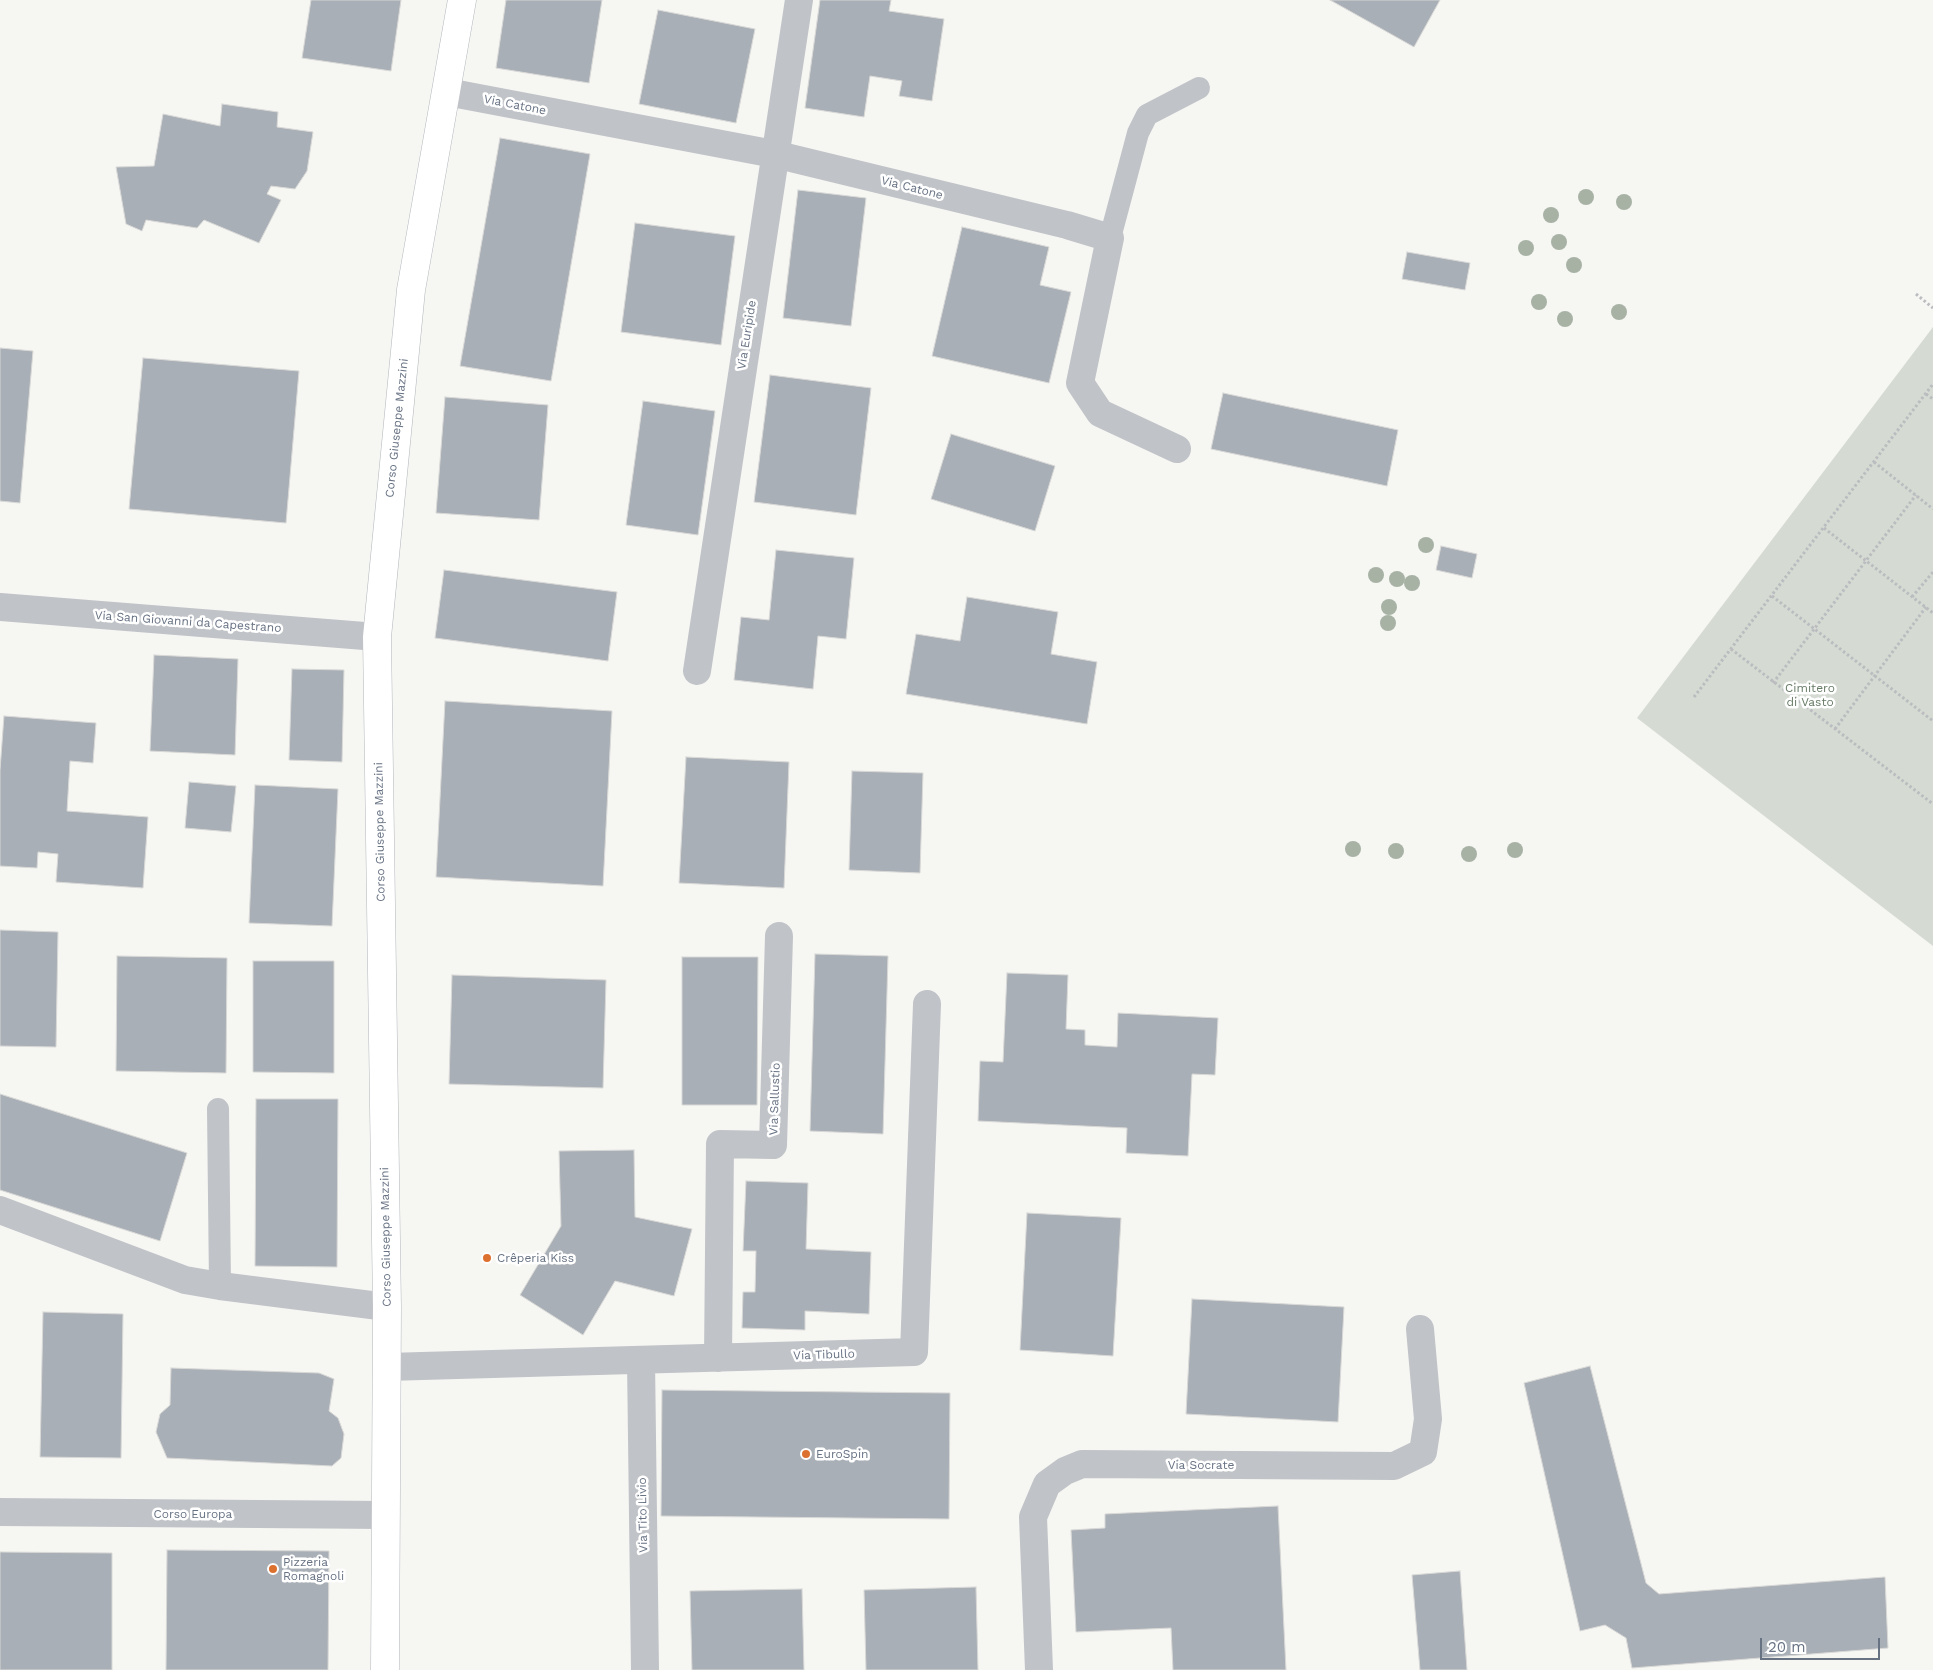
<!DOCTYPE html>
<html>
<head>
<meta charset="utf-8">
<style>
	body { margin:0 }
	#map { position:relative; width:1933px; height:1670px; overflow:hidden; background:#f6f6f3; font-family:"Work Sans",sans-serif }
	canvas { display:block }
	.scale { position:absolute; left:1760px; top:1638px; width:120px; height:22px; box-sizing:border-box; border:2px solid #677283; border-top:0; padding-left:6px; font-size:15px; line-height:18px; white-space:nowrap; color:#677283; -webkit-text-stroke:4px #fff; paint-order:stroke }
</style>
</head>
<body>
<div id="map">
<canvas width="1933" height="1670"></canvas>
<div class="scale">20 m</div>
</div>
<script>
const context = document.querySelector('canvas').getContext('2d');
context.lineJoin = 'round';
function fill(path, color) { context.fillStyle = color; context.fill(path, 'evenodd'); }
const shape = rows => new Path2D(rows.map(r => 'M' + r).join(''));
function strokePath(path, color, width, dash) { context.strokeStyle = color; context.lineWidth = width; context.lineCap = dash ? 'butt' : 'round'; context.setLineDash(dash || []); context.stroke(path); }
function drawText(font, color, halo, rows, align = 'center') {
  context.font = font + ' "Work Sans",sans-serif'; context.lineWidth = 5; context.setLineDash([]); context.textBaseline = 'middle'; context.strokeStyle = halo; context.fillStyle = color; for (const [text, x, y, turn = 0] of rows) {
    context.save(); context.translate(x, y); context.rotate((+turn || 0) * Math.PI / 180); context.textAlign = isNaN(turn) ? turn : align; if (halo) context.strokeText(text, 0, 0); context.fillText(text, 0, 0); context.restore();
  }
}
const green = shape([
	[1933,327,1933,946,1637,718]
]);
const building = shape([
	[311,0,401,0,391,71,302,58,311,0],
	[506,0,602,0,589,83,496,68,506,0],
	[820,0,891,0,889,11,944,19,932,101,899,96,902,81,870,76,864,117,805,108,820,0],
	[1330,0,1440,0,1414,47,1330,0],
	[658,10,755,29,736,123,639,104,658,10],
	[222,104,278,112,277,127,313,132,307,171,295,189,271,186,267,194,281,200,259,243,204,220,197,228,146,220,142,231,126,224,116,167,154,166,163,114,220,126,222,104],
	[500,138,590,154,551,381,460,366,500,138],
	[798,190,866,198,851,326,783,318,798,190],
	[635,223,735,236,721,345,621,332,635,223],
	[962,227,1049,247,1040,285,1071,292,1049,383,932,356,962,227],
	[1407,252,1470,263,1465,290,1402,279,1407,252],
	[0,348,33,351,20,503,0,501,0,348],
	[143,358,299,371,286,523,129,509,143,358],
	[770,375,871,388,856,515,754,502,770,375],
	[1223,393,1398,430,1387,486,1211,449,1223,393],
	[445,397,548,405,539,520,436,513,445,397],
	[643,401,715,411,698,535,626,525,643,401],
	[951,434,1055,466,1035,531,931,499,951,434],
	[1441,546,1477,554,1472,578,1436,570,1441,546],
	[776,550,854,558,846,639,818,636,813,689,734,680,741,617,769,620,776,550],
	[444,570,617,592,608,661,435,638,444,570],
	[967,597,1058,612,1051,654,1097,662,1087,724,906,694,916,634,960,641,967,597],
	[154,655,238,659,235,755,150,751,154,655],
	[292,669,344,670,342,762,289,760,292,669],
	[445,701,612,711,603,886,436,877,445,701],
	[4,716,96,723,93,763,70,761,67,811,148,817,143,888,56,882,58,854,38,852,37,868,0,866,0,770,4,716],
	[686,757,789,762,784,888,679,883,686,757],
	[852,771,923,773,920,873,849,870,852,771],
	[189,782,236,786,231,832,185,828,189,782],
	[255,785,338,789,332,926,249,923,255,785],
	[0,930,58,932,56,1047,0,1046,0,930],
	[815,954,888,956,883,1134,810,1131,815,954],
	[117,956,227,958,226,1073,116,1071,117,956],
	[682,957,758,957,757,1105,682,1105,682,957],
	[253,961,334,961,334,1073,253,1072,253,961],
	[1007,973,1068,975,1066,1029,1085,1030,1085,1045,1117,1047,1118,1013,1218,1018,1215,1075,1192,1074,1188,1156,1126,1153,1127,1128,978,1121,980,1061,1003,1062,1007,973],
	[452,975,606,980,603,1088,449,1084,452,975],
	[0,1094,187,1153,160,1241,0,1190,0,1094],
	[256,1099,338,1099,337,1267,255,1266,256,1099],
	[634,1150,635,1217,692,1229,674,1296,615,1281,583,1335,520,1295,561,1226,559,1151,634,1150],
	[746,1181,808,1183,806,1249,871,1252,869,1314,805,1311,805,1330,742,1328,743,1292,755,1292,756,1251,743,1251,746,1181],
	[1027,1213,1121,1218,1113,1356,1020,1350,1027,1213],
	[1192,1299,1344,1307,1338,1422,1186,1414,1192,1299],
	[43,1312,123,1314,121,1458,40,1457,43,1312],
	[1590,1366,1646,1583,1659,1594,1885,1577,1888,1648,1632,1668,1626,1638,1605,1625,1580,1631,1524,1383,1590,1366],
	[171,1368,319,1373,334,1379,329,1411,338,1418,344,1434,341,1458,332,1466,167,1458,156,1432,160,1414,170,1405,171,1368],
	[662,1390,950,1393,949,1519,661,1516,662,1390],
	[1278,1506,1286,1670,1173,1670,1171,1628,1076,1632,1071,1530,1105,1528,1105,1514,1278,1506],
	[167,1550,329,1551,328,1670,166,1670,167,1550],
	[0,1552,112,1553,112,1670,0,1670,0,1552],
	[1460,1571,1467,1670,1420,1670,1412,1575,1460,1571],
	[976,1587,978,1670,866,1670,864,1590,976,1587],
	[802,1589,804,1670,692,1670,690,1591,802,1589]
]);
const path = shape([
	[1916,294,1933,308],
	[1926,394,1933,399],
	[1874,462,1933,509],
	[1824,528,1933,613],
	[1772,596,1933,721],
	[1912,597,1933,572],
	[1731,649,1933,804],
	[1773,683,1916,495],
	[1694,697,1933,384],
	[1835,729,1926,607]
]);
const service = shape([
	[1110,238,1138,133,1147,115,1199,88],
	[218,1109,220,1286]
]);
const minor = shape([
	[447,92,774,154,1067,225,1110,238,1080,383,1100,413,1177,449],
	[0,607,377,637],
	[697,671,799,0],
	[0,1210,185,1280,220,1286,387,1307],
	[718,1358,720,1144,773,1145,779,936],
	[641,1360,645,1670],
	[387,1367,914,1352,927,1004],
	[0,1512,386,1515],
	[1039,1670,1033,1517,1047,1484,1065,1471,1082,1464,1394,1466,1423,1452,1428,1419,1420,1329]
]);
const secondary = shape([
	[385,1670,387,1307,377,637,411,290,462,0]
]);
const trees = [
	[1586,197],
	[1624,202],
	[1551,215],
	[1559,242],
	[1526,248],
	[1574,265],
	[1539,302],
	[1619,312],
	[1565,319],
	[1426,545],
	[1376,575],
	[1397,579],
	[1412,583],
	[1389,607],
	[1388,623],
	[1353,849],
	[1515,850],
	[1396,851],
	[1469,854]
];
const markers = [
	[487,1258,5,"#dc702e"],
	[806,1454,5,"#dc702e"],
	[273,1569,5,"#dc702e"]
];
const streetNames = [
	["Via Catone",515,105,11],
	["Via Catone",912,188,14],
	["Via Euripide",747,335,-81],
	["Corso Giuseppe Mazzini",397,428,-84],
	["Via San Giovanni da Capestrano",188,622,4],
	["Corso Giuseppe Mazzini",380,832,-91],
	["Via Sallustio",775,1099,-88],
	["Corso Giuseppe Mazzini",386,1237,-91],
	["Via Tibullo",824,1355,-2],
	["Via Socrate",1201,1465],
	["Corso Europa",193,1514],
	["Via Tito Livio",643,1515,-91]
];
const parkNames = [
	["Cimitero",1810,688],
	["di Vasto",1810,702]
];
const poiNames = [
	["Crêperia Kiss",497,1258],
	["EuroSpin",816,1454],
	["Pizzeria",283,1562],
	["Romagnoli",283,1576]
];
fill(green, '#d5dbd3');
fill(building, '#a9afb6');
strokePath(building, '#d8d8d6', 1);
strokePath(secondary, '#b2b6bc', 29);
strokePath(path, '#babcbf', 3, [2.5, 2.5]);
strokePath(service, '#c0c3c7', 22);
strokePath(minor, '#c0c3c7', 28);
strokePath(secondary, '#fff', 28);
context.fillStyle = '#a7b2a5';
for (const [x, y] of trees) { context.beginPath(); context.arc(x, y, 8, 0, 2 * Math.PI); context.fill(); }
for (const [x, y, r, color] of markers) { const dot = new Path2D(); dot.arc(x, y, r, 0, 2 * Math.PI); context.fillStyle = color; context.fill(dot); strokePath(dot, '#fff', 2); }
drawText('12px', '#677283', '#fff', streetNames);
drawText('12px', '#667b65', '#fff', parkNames);
drawText('12px', '#677283', '#fff', poiNames, 'left');
</script>
</body>
</html>
